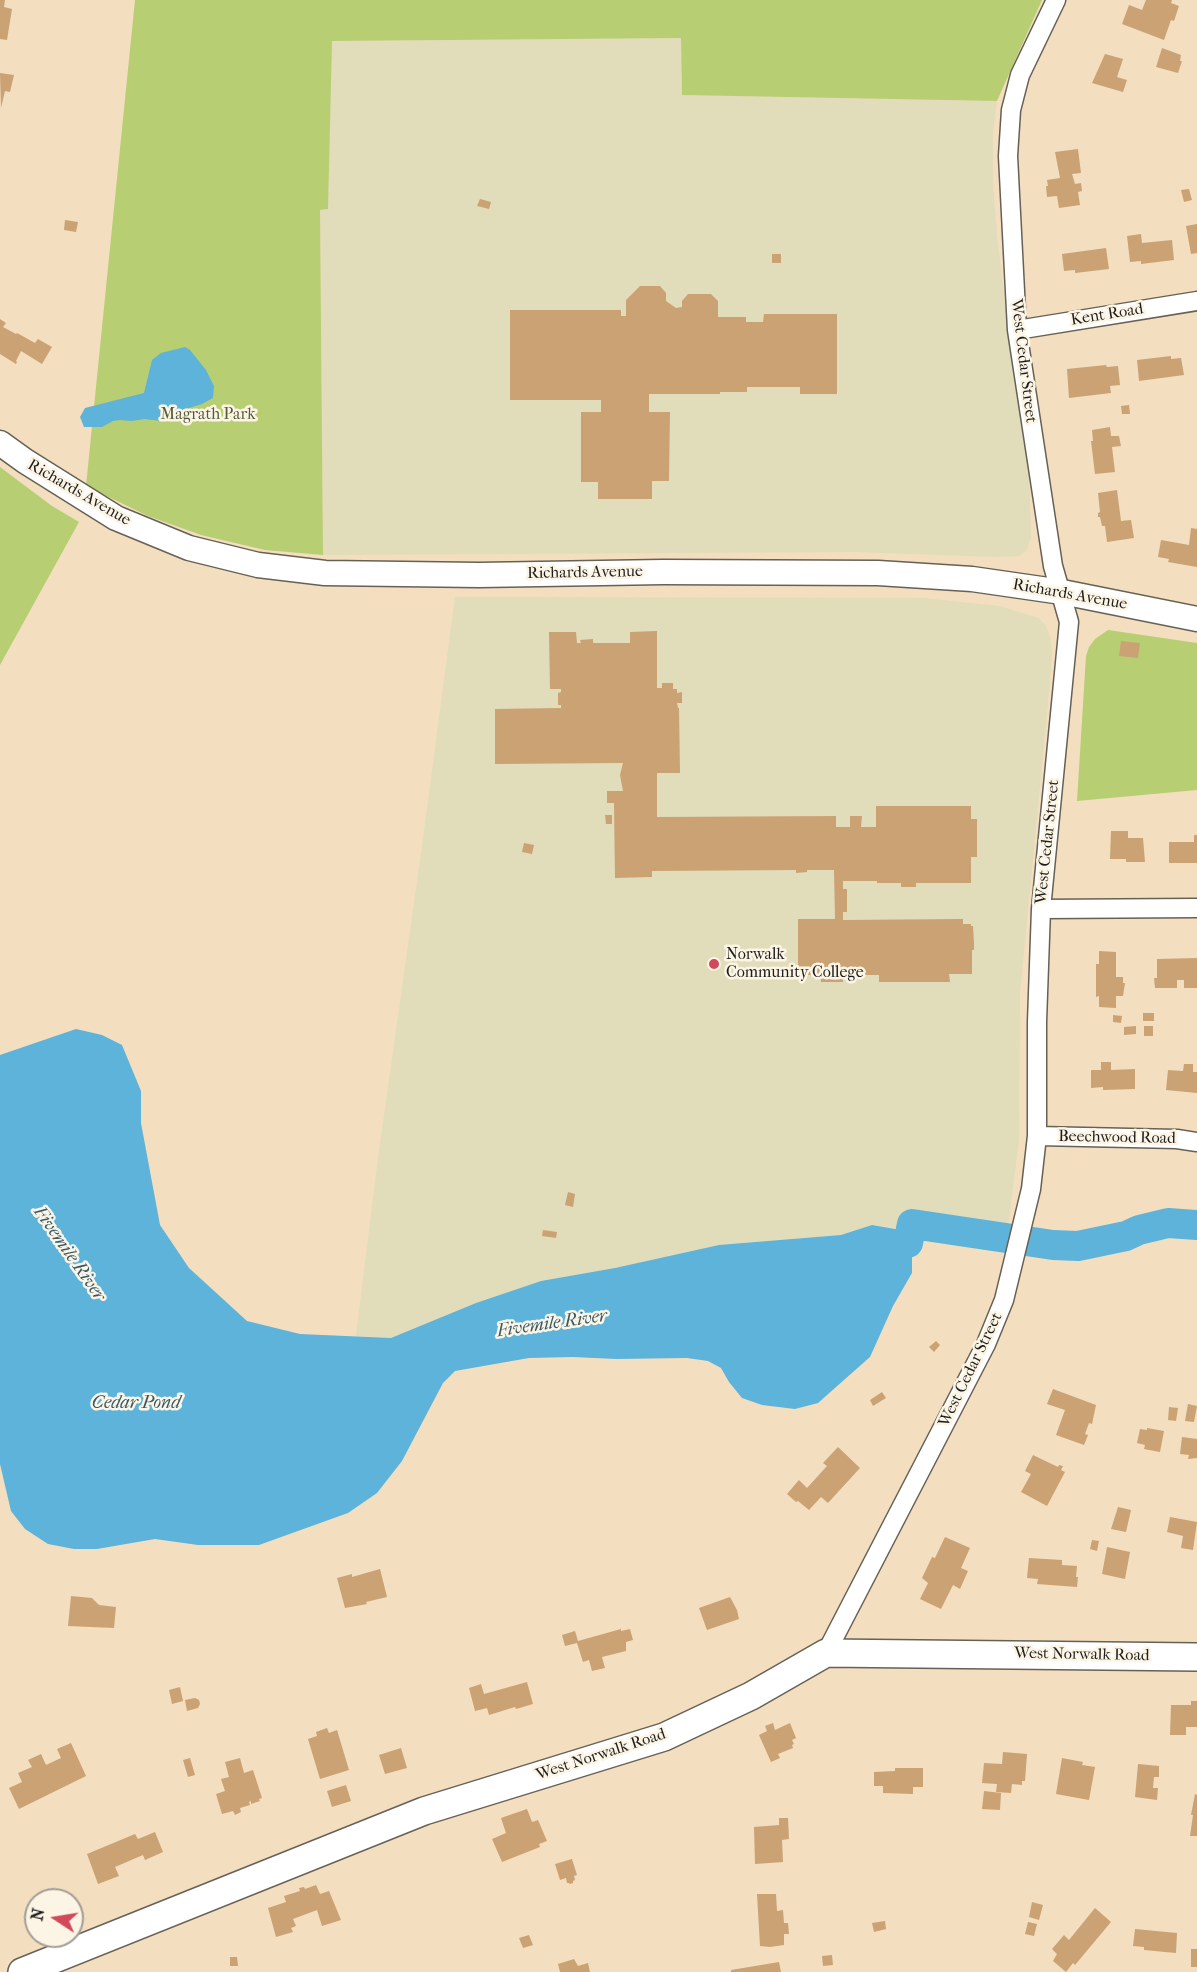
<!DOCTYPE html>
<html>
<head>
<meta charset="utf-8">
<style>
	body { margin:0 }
	#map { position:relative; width:1197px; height:1972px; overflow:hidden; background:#f3dec0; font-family:"IM FELL French Canon",serif }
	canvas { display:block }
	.north { position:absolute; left:24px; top:1888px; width:60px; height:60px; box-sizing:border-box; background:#fcf5e5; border:2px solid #a29e95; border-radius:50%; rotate:282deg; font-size:16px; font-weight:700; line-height:24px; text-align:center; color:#1c1c1c }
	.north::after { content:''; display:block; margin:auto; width:21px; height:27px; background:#d1495b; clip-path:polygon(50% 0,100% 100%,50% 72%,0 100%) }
</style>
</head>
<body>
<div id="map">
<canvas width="1197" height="1972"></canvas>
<div class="north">N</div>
</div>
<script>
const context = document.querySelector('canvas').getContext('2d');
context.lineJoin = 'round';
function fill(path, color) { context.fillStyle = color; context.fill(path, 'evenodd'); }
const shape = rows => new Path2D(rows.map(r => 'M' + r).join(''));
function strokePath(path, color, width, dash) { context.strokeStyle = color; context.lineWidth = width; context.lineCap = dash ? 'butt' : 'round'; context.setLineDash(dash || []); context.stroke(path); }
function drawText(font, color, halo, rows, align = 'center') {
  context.font = font + ' "IM FELL French Canon",serif'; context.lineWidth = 5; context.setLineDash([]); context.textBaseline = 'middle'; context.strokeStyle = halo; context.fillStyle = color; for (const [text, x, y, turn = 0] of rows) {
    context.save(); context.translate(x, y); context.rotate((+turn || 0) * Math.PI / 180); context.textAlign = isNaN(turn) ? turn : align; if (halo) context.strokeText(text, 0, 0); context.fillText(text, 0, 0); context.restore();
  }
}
const built = shape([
	[681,38,682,95,997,101,993,133,993,182,997,236,1006,309,1029,464,1031,539,1026,551,1019,556,997,557,854,552,323,555,320,210,328,209,331,41],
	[455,597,923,598,999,606,1039,618,1046,626,1050,637,1052,652,1050,683,1020,993,1019,1140,1006,1243,872,1225,841,1235,719,1245,615,1268,541,1281,476,1303,391,1338,356,1336,378,1158,422,846]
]);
const green = shape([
	[135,0,1042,0,997,101,682,95,681,38,332,41,328,209,320,210,323,555,265,550,201,535,148,516,86,486],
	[0,467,52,506,79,522,0,665],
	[1108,630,1197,643,1197,790,1077,801,1086,656,1089,647,1095,639]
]);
const water = shape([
	[185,347,190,350,206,370,214,386,213,398,202,404,179,411,162,421,144,419,132,421,120,420,113,421,102,427,84,427,80,417,85,408,144,393,152,360,161,353],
	[76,1029,102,1035,122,1045,141,1091,141,1123,160,1225,189,1268,247,1321,300,1334,391,1338,476,1303,541,1281,615,1268,719,1245,841,1235,872,1225,901,1230,912,1257,912,1273,893,1306,870,1357,818,1403,795,1409,762,1405,742,1398,729,1382,721,1368,708,1361,687,1358,616,1359,573,1357,529,1358,455,1371,443,1383,402,1461,377,1493,348,1513,259,1545,198,1545,155,1539,97,1549,74,1549,48,1544,25,1529,11,1511,0,1464,0,1055]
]);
const river = shape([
	[908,1243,912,1224,1053,1245,1078,1246,1126,1236,1139,1230,1168,1223,1197,1225]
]);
const building = shape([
	[0,0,5,0,4,7,12,9,7,40,0,39],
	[1146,0,1172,0,1171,3,1179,6,1174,21,1171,20,1164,40,1122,24,1129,5,1142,10],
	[1162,48,1181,55,1180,61,1182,61,1178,73,1156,67],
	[1105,54,1123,59,1117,77,1127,80,1123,92,1092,83],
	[0,73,14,75,10,92,5,91,1,108],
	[1078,149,1081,173,1072,174,1075,184,1081,183,1082,191,1078,192,1080,205,1059,208,1057,196,1047,197,1046,186,1048,186,1047,180,1060,178,1055,152],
	[1189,189,1192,200,1184,202,1181,190],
	[480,199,491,202,489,209,477,206],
	[65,220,78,222,76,232,64,230],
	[1197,224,1197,253,1191,254,1186,226],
	[1141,234,1142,243,1172,240,1174,260,1141,264,1141,261,1130,262,1127,236],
	[1106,248,1109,269,1075,273,1075,270,1064,271,1062,254],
	[772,254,781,254,781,263,772,263],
	[640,286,660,286,666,293,666,301,676,308,682,307,682,301,688,294,711,294,718,301,718,317,746,317,746,322,763,322,764,314,837,314,837,394,800,394,800,387,747,387,747,392,720,392,720,394,649,394,649,412,670,412,669,481,652,481,652,499,598,499,598,482,581,482,581,412,601,412,601,400,510,400,510,310,621,310,621,316,626,316,626,300],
	[0,319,6,323,3,327,16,334,17,333,35,343,38,339,52,347,42,364,21,351,16,361,17,362,16,364,0,354],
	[1171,356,1171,359,1181,358,1184,375,1139,381,1137,360],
	[1106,365,1107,367,1118,366,1120,385,1110,386,1111,393,1069,398,1067,369],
	[1129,405,1130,414,1122,414,1121,406],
	[1110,427,1111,436,1119,436,1121,446,1112,447,1115,472,1095,474,1091,441,1093,441,1092,430],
	[1117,490,1121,521,1131,520,1134,538,1107,542,1105,526,1102,526,1100,517,1098,517,1098,513,1100,512,1098,493],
	[1191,528,1197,529,1197,567,1168,562,1169,559,1158,557,1161,540,1189,545],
	[657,631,657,688,662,688,662,683,673,683,673,689,677,689,677,693,682,692,682,703,677,703,678,708,679,708,680,773,657,773,657,817,836,816,836,827,850,827,850,816,862,816,861,827,876,827,876,806,971,806,971,819,977,819,977,857,971,857,971,883,916,883,916,887,901,887,901,883,877,883,877,881,843,881,843,889,847,889,847,912,843,912,843,920,963,919,963,924,971,924,971,926,973,926,974,943,974,950,972,950,972,974,949,974,950,982,879,982,879,975,843,975,843,982,821,982,821,975,798,975,798,919,835,919,834,870,807,870,807,872,796,873,796,870,652,871,652,877,615,878,614,803,607,803,607,791,623,791,620,775,623,763,495,764,495,709,561,708,561,705,558,705,558,693,561,692,561,689,550,689,549,632,576,632,577,643,581,643,580,640,593,639,593,643,630,643,630,632],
	[1121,641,1140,643,1138,658,1119,656],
	[605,815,612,815,612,824,606,824],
	[1111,831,1128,831,1128,838,1143,838,1145,862,1126,862,1126,859,1110,859],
	[1194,835,1197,835,1197,863,1169,863,1169,842,1194,842],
	[524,843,534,845,532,854,522,852],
	[1099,951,1116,952,1116,977,1123,977,1123,983,1125,983,1123,996,1116,996,1116,1008,1099,1007,1099,996,1096,997,1096,964,1099,964],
	[1197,958,1197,988,1184,988,1184,980,1177,980,1177,988,1155,988,1154,978,1157,978,1157,959],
	[1143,1013,1154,1013,1154,1021,1143,1021],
	[1113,1015,1122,1016,1121,1023,1113,1022],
	[1136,1026,1136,1034,1124,1035,1124,1027],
	[1144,1026,1153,1026,1153,1036,1144,1036],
	[1101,1062,1111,1062,1111,1070,1135,1069,1135,1089,1103,1090,1103,1087,1091,1088,1091,1070,1101,1070],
	[1184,1064,1193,1064,1193,1072,1197,1072,1197,1093,1166,1090,1168,1070,1183,1071],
	[568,1192,575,1194,573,1207,565,1205],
	[543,1230,557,1232,556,1238,542,1236],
	[936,1341,940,1345,934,1352,929,1347],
	[1053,1389,1096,1405,1092,1424,1089,1423,1085,1434,1088,1435,1084,1445,1056,1435,1065,1410,1047,1404],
	[882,1392,886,1398,873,1406,870,1400],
	[1188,1404,1197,1406,1194,1422,1185,1421],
	[1169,1407,1178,1408,1176,1421,1168,1420],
	[1147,1428,1164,1431,1160,1452,1144,1449,1145,1445,1137,1443,1140,1429,1147,1430],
	[1182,1437,1197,1439,1197,1458,1188,1459,1189,1455,1180,1454],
	[838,1447,860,1468,828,1503,821,1497,809,1510,798,1501,796,1502,787,1494,799,1480,807,1488,827,1466,823,1463],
	[1033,1455,1058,1467,1059,1465,1063,1466,1061,1470,1065,1472,1047,1506,1021,1492,1031,1474,1025,1471],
	[1118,1507,1131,1510,1126,1532,1111,1529],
	[1170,1517,1197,1522,1193,1550,1181,1548,1183,1536,1167,1532],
	[945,1537,970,1548,961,1568,968,1571,960,1589,953,1585,941,1609,920,1599,928,1583,922,1578,932,1557,935,1558],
	[1092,1540,1099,1541,1097,1551,1090,1549],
	[1107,1547,1130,1552,1125,1579,1102,1574],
	[1029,1558,1062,1560,1062,1565,1077,1566,1076,1577,1078,1577,1077,1587,1037,1584,1038,1579,1027,1578],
	[380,1569,387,1597,366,1602,367,1604,345,1608,337,1578,352,1574,352,1577],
	[71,1596,92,1598,99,1605,116,1607,114,1628,68,1626],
	[730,1597,737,1610,739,1619,707,1630,699,1608],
	[621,1629,621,1631,630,1629,633,1640,626,1642,626,1651,602,1657,605,1668,592,1671,589,1660,583,1662,577,1643,565,1646,562,1635,575,1631,578,1641],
	[527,1682,533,1704,516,1709,515,1707,489,1715,487,1708,475,1711,469,1688,481,1684,484,1694],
	[180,1687,183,1701,172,1704,169,1690],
	[195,1698,199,1700,200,1704,198,1708,187,1711,185,1700],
	[1191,1701,1197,1701,1197,1727,1186,1727,1186,1735,1170,1735,1171,1705,1191,1705],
	[773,1723,775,1730,790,1723,796,1738,792,1740,794,1744,792,1745,793,1748,778,1754,780,1758,771,1762,759,1735,767,1731,765,1726],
	[327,1728,329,1733,337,1730,349,1770,320,1779,308,1739,317,1736,316,1732],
	[71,1743,86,1776,19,1809,9,1788,22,1782,18,1773,32,1767,28,1760,41,1754,46,1765,61,1758,57,1749],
	[401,1748,407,1768,385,1774,379,1755],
	[1003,1752,1027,1754,1025,1781,1022,1781,1022,1785,1012,1784,1011,1793,996,1792,997,1784,982,1783,984,1763,1002,1764],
	[190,1758,195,1775,188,1777,183,1760],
	[240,1758,244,1773,253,1770,262,1798,259,1799,260,1801,251,1804,251,1801,249,1802,250,1805,240,1808,241,1812,235,1815,233,1811,222,1814,216,1794,225,1791,221,1779,229,1777,225,1762],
	[1062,1758,1083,1762,1082,1765,1095,1767,1089,1800,1056,1794],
	[1138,1764,1159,1766,1159,1777,1154,1777,1153,1788,1158,1788,1157,1800,1135,1797],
	[895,1768,923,1768,923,1787,913,1787,913,1794,883,1793,883,1786,874,1786,874,1772,895,1771],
	[346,1785,351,1801,332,1807,327,1791],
	[984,1791,1001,1793,1000,1810,982,1809],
	[1195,1794,1197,1795,1197,1836,1190,1836,1193,1815,1191,1815],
	[527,1809,532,1822,538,1820,547,1841,539,1844,540,1847,502,1862,492,1839,506,1833,501,1818],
	[779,1818,788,1818,789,1839,782,1840,783,1862,755,1864,754,1827,779,1825],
	[155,1832,163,1852,145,1860,143,1855,115,1867,119,1876,98,1884,87,1854,135,1834,138,1839],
	[572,1859,577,1875,574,1876,575,1880,573,1881,573,1883,570,1884,569,1883,567,1883,566,1878,560,1880,555,1864],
	[316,1885,320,1894,329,1891,341,1920,322,1926,317,1910,293,1919,296,1926,291,1928,293,1932,276,1937,268,1908,286,1902,284,1896,300,1891,299,1888,304,1887,305,1889],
	[757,1894,776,1894,777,1911,783,1910,784,1923,788,1923,789,1934,784,1934,784,1945,770,1947,760,1946],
	[1032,1902,1043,1905,1039,1920,1029,1917],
	[1095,1908,1111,1922,1075,1965,1073,1963,1066,1972,1053,1961,1057,1954,1052,1949,1064,1935,1069,1940],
	[885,1921,886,1929,874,1932,872,1923],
	[1028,1922,1037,1924,1034,1936,1025,1934],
	[1135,1929,1177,1933,1176,1953,1144,1950,1144,1947,1133,1946],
	[529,1935,533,1945,523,1948,519,1938],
	[1191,1949,1197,1949,1197,1967,1191,1967],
	[832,1955,833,1965,823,1966,822,1956],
	[230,1957,237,1957,238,1966,230,1966],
	[574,1959,578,1966,588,1963,590,1972,560,1972,558,1964],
	[779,1962,781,1972,731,1972,731,1970]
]);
const minor = shape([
	[1017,330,1197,301],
	[1041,909,1197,908],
	[1037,1136,1177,1139,1197,1142],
	[826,1653,986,1344,1004,1300,1031,1189,1037,1136,1037,1022,1041,909,1069,622,1053,566,1017,330,1008,156,1011,110,1020,75,1056,0]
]);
const tertiary = shape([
	[0,443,25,461,116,518,189,548,258,565,325,573,479,575,663,572,878,573,972,579,1062,592,1197,619]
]);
const secondary = shape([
	[22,1972,424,1811,664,1737,751,1696,826,1653,1197,1657]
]);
const markers = [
	[714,964,6,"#d1495b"]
];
const streetNames = [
	["Kent Road",1107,315,-9],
	["West Cedar Street",1023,361,83],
	["Richards Avenue",79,493,30],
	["Richards Avenue",585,573,-1],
	["Richards Avenue",1070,595,10],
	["West Cedar Street",1048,842,-84],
	["Beechwood Road",1117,1138,1],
	["West Cedar Street",971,1370,-64],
	["West Norwalk Road",1082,1655,1],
	["West Norwalk Road",601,1755,-18]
];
const parkNames = [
	["Magrath Park",208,415]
];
const poiNames = [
	["Norwalk",726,955],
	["Community College",726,973]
];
const waterNames = [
	["Fivemile River",69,1254,55],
	["Fivemile River",552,1324,-8],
	["Cedar Pond",136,1404]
];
fill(built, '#e1dcba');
fill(green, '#b7ce73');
fill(water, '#5db3da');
strokePath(river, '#5db3da', 30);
fill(building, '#caa273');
strokePath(minor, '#676055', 21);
strokePath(tertiary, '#676055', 27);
strokePath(secondary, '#676055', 30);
strokePath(minor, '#fff', 18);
strokePath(tertiary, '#fff', 24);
strokePath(secondary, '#fff', 27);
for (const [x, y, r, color] of markers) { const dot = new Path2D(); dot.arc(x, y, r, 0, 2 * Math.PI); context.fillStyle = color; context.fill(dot); strokePath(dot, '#fcf5e5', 2); }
drawText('16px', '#1c1c1c', '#fcf5e5', streetNames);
drawText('16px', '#525a3a', '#fcf5e5', parkNames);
drawText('16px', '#1c1c1c', '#fcf5e5', poiNames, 'left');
drawText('italic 18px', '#365868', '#fcf5e5', waterNames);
</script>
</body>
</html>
